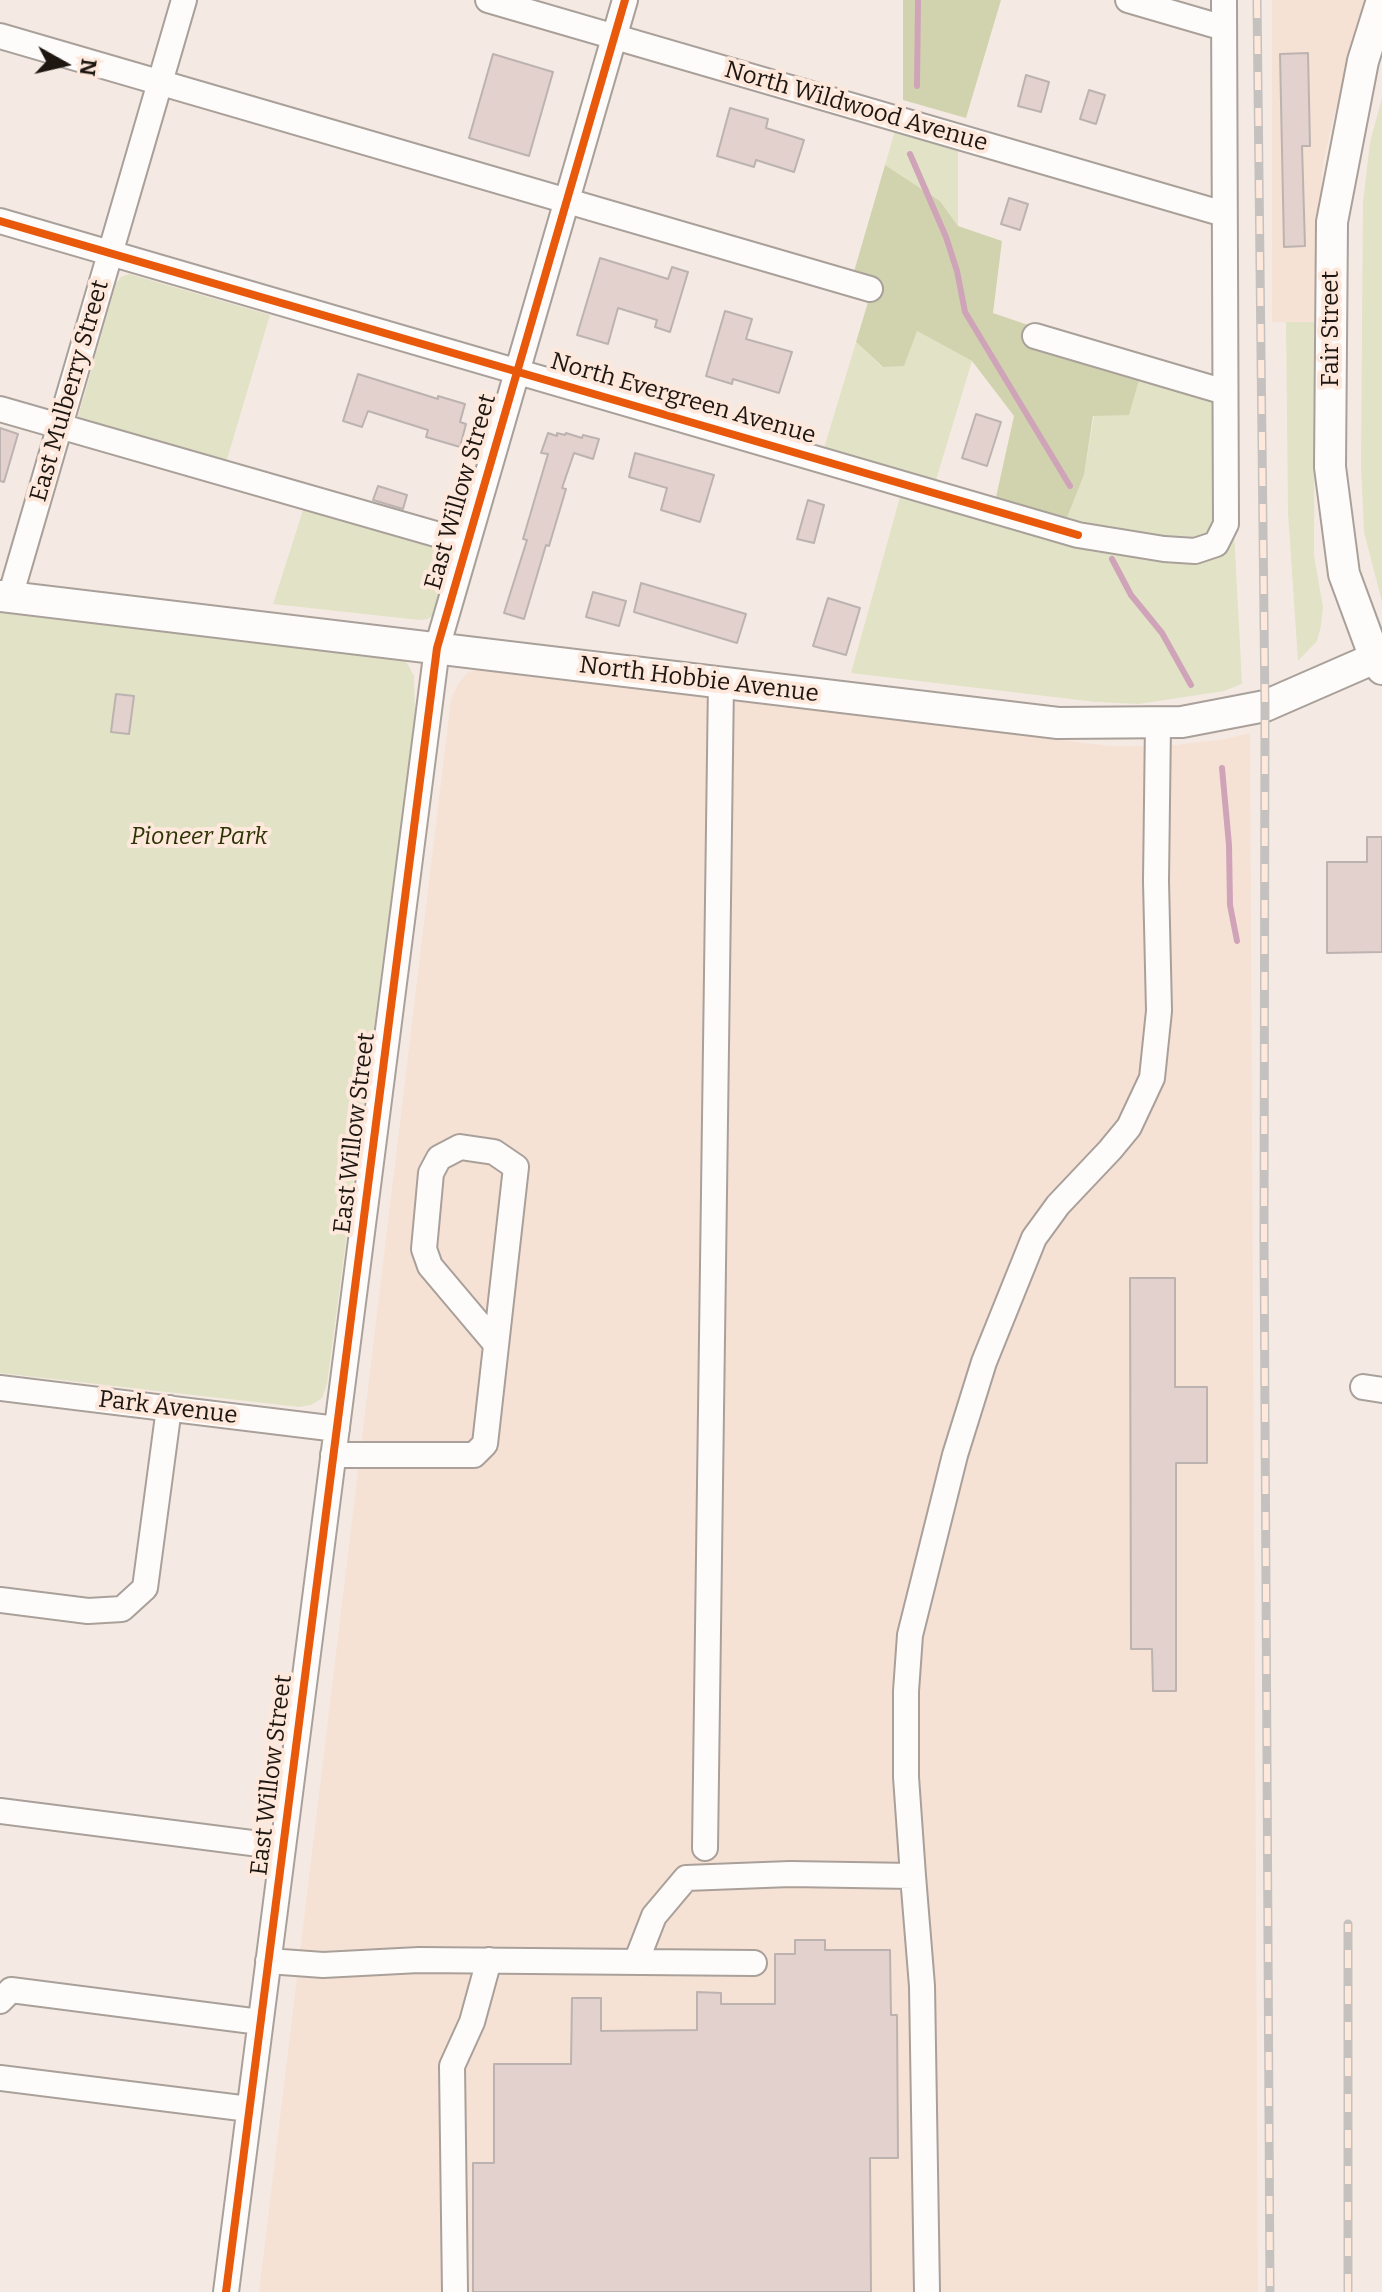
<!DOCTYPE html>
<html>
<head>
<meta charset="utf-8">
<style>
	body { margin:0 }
	#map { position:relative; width:1382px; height:2292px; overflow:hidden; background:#f5eae3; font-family:Bitter,serif }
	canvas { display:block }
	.north { position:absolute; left:24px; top:24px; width:80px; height:80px; -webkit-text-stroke:6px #fde8db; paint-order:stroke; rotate:98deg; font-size:22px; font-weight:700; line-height:32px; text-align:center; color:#1d1611 }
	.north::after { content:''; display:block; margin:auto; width:28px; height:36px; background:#1d1611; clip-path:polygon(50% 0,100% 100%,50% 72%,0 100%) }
</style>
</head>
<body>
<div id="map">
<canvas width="1382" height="2292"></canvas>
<div class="north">N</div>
</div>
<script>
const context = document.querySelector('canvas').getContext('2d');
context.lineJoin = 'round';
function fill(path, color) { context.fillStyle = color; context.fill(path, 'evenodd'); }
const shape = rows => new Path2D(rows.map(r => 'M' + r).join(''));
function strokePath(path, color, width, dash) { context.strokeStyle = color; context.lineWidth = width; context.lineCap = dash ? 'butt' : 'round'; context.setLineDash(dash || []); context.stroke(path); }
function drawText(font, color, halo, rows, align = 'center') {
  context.font = font + ' Bitter,serif'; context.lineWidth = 8; context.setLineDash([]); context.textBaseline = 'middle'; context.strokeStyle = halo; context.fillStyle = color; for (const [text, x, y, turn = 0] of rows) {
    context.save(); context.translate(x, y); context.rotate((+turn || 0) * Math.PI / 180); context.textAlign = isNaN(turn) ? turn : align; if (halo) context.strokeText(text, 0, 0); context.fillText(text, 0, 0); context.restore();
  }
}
const built = shape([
	[1272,0,1368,0,1333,120,1323,164,1317,232,1315,322,1272,322],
	[484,668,1109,746,1167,746,1226,739,1250,733,1258,2292,259,2292,451,699,458,684,468,672]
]);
const green = shape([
	[1382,98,1382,602,1364,532,1361,466,1363,202,1370,142],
	[896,127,958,145,958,226,940,201,885,165],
	[129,274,270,315,225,466,76,424,116,284,121,277],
	[1286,322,1315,322,1314,555,1323,607,1321,626,1317,641,1298,661,1288,513],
	[917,331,972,361,936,480,824,448,856,342,882,367],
	[1140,376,1216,399,1219,518,1209,537,1195,541,1112,533,1066,520,1084,475,1094,416],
	[900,497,1080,549,1179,560,1234,530,1242,684,1224,691,1139,704,1096,702,851,673],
	[305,504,455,546,433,615,428,619,419,620,273,604],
	[0,610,395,655,407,663,414,676,415,717,327,1384,322,1398,311,1405,299,1407,0,1373]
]);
const forest = shape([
	[903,0,1001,0,966,118,903,100],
	[885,165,940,201,958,226,1002,241,993,313,1037,328,1140,376,1129,415,1093,416,1084,475,1066,520,996,497,1014,416,972,361,917,331,904,366,883,367,856,342,874,282,853,275]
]);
const stream = shape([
	[917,86,918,0],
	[910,154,946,237,957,271,965,312,1070,486],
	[1112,559,1131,595,1162,633,1191,685],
	[1222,768,1229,845,1230,905,1237,941]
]);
const building = shape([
	[1308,53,1310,146,1302,146,1305,246,1284,247,1280,54,1308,53],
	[493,54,553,72,529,156,469,138,493,54],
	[1026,75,1049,82,1041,112,1018,106,1026,75],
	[1089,90,1105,95,1096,124,1080,119,1089,90],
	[730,108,768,119,766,128,804,140,794,172,756,160,754,167,717,156,730,108],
	[1009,198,1028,204,1020,230,1001,224,1009,198],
	[600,258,668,279,672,267,688,272,670,332,655,327,657,320,618,308,608,344,577,335,600,258],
	[725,311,752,319,746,339,792,352,779,393,733,379,732,384,706,376,725,311],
	[358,374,438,399,438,396,465,404,460,422,466,424,460,447,426,437,428,430,368,411,362,427,343,421,358,374],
	[976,414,1001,422,987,466,962,458,976,414],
	[0,428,18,434,4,482,0,481,0,428],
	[548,433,557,436,557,433,565,435,566,433,582,438,583,435,599,439,593,459,574,453,562,488,566,489,549,546,546,545,524,619,504,613,527,540,523,539,548,454,541,453,548,433],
	[635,453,714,475,700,522,661,510,667,488,629,477,635,453],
	[378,486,407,495,403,509,373,500,378,486],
	[808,500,824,505,814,543,797,539,808,500],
	[641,583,746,614,737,643,634,612,641,583],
	[593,592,626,601,619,626,586,617,593,592],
	[828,598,860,608,846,655,813,646,828,598],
	[116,694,134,696,129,734,111,732,116,694],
	[1367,837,1382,837,1382,952,1327,953,1327,862,1367,862,1367,837],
	[1130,1278,1175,1278,1175,1387,1207,1387,1207,1463,1176,1463,1176,1691,1153,1691,1152,1649,1131,1649,1130,1278],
	[795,1940,825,1940,825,1950,890,1950,891,2015,897,2015,898,2158,870,2158,871,2292,473,2292,473,2163,494,2163,494,2064,571,2064,572,1998,601,1998,601,2031,697,2030,697,1992,721,1993,721,2004,775,2004,775,1954,795,1954,795,1940]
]);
const minor = shape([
	[488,0,1224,214],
	[1128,0,1224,28],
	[0,36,870,289],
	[0,221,1078,535,1164,549,1195,551,1216,544,1226,524,1224,0],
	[1035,336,1225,392],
	[0,409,467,543],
	[10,597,184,0],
	[1363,1387,1382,1390],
	[0,1388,337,1429],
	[333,1455,474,1455,485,1444,516,1167,494,1152,460,1147,439,1158,431,1173,424,1249,430,1266,495,1343],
	[0,1600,88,1611,122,1609,145,1588,169,1408],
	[0,1811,283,1847],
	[705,1848,721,682],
	[913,1876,922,1986,927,2292],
	[268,1961,323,1965,419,1960,754,1963],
	[636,1962,654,1916,686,1878,790,1874,913,1876,906,1777,906,1691,910,1635,955,1455,984,1362,1034,1238,1058,1205,1110,1150,1129,1127,1152,1078,1159,1011,1156,881,1158,723],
	[0,2001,11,1990,260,2022],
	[0,2078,249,2109],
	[226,2292,437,648,625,0],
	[455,2292,452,2066,472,2022,489,1960]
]);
const major = shape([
	[1382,0,1363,61,1332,222,1330,467,1344,574,1375,658,1382,669],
	[0,596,1058,723,1182,722,1265,706,1375,658]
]);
const rail = shape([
	[1257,0,1265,706,1264,1239,1270,2292],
	[1348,2292,1348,1924]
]);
const cycleway = shape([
	[0,221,1078,535],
	[226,2292,437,648,625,0]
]);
const streetNames = [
	["North Wildwood Avenue",856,107,16],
	["Fair Street",1331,329,-90],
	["East Mulberry Street",70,391,-74],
	["North Evergreen Avenue",683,399,16],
	["East Willow Street",461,492,-74],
	["North Hobbie Avenue",699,680,7],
	["East Willow Street",355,1133,-83],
	["Park Avenue",168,1408,7],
	["East Willow Street",272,1775,-83]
];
const parkNames = [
	["Pioneer Park",199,837]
];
fill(built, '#f6e1d5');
fill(green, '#e1e2c6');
fill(forest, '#d1d3af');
strokePath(stream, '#d0a4b8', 6);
fill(building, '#e3d1ce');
strokePath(building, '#bcb3b0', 2);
strokePath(minor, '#a9a09a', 28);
strokePath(major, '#a9a09a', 34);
strokePath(minor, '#fefcfb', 24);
strokePath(major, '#fefcfb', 30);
strokePath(rail, '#c5c1bf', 9);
strokePath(rail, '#fde8db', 6, [18]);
strokePath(cycleway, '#e8590c', 8);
drawText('24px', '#1d1611', '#fde8db', streetNames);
drawText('italic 24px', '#2c3405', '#fde8db', parkNames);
</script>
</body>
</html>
